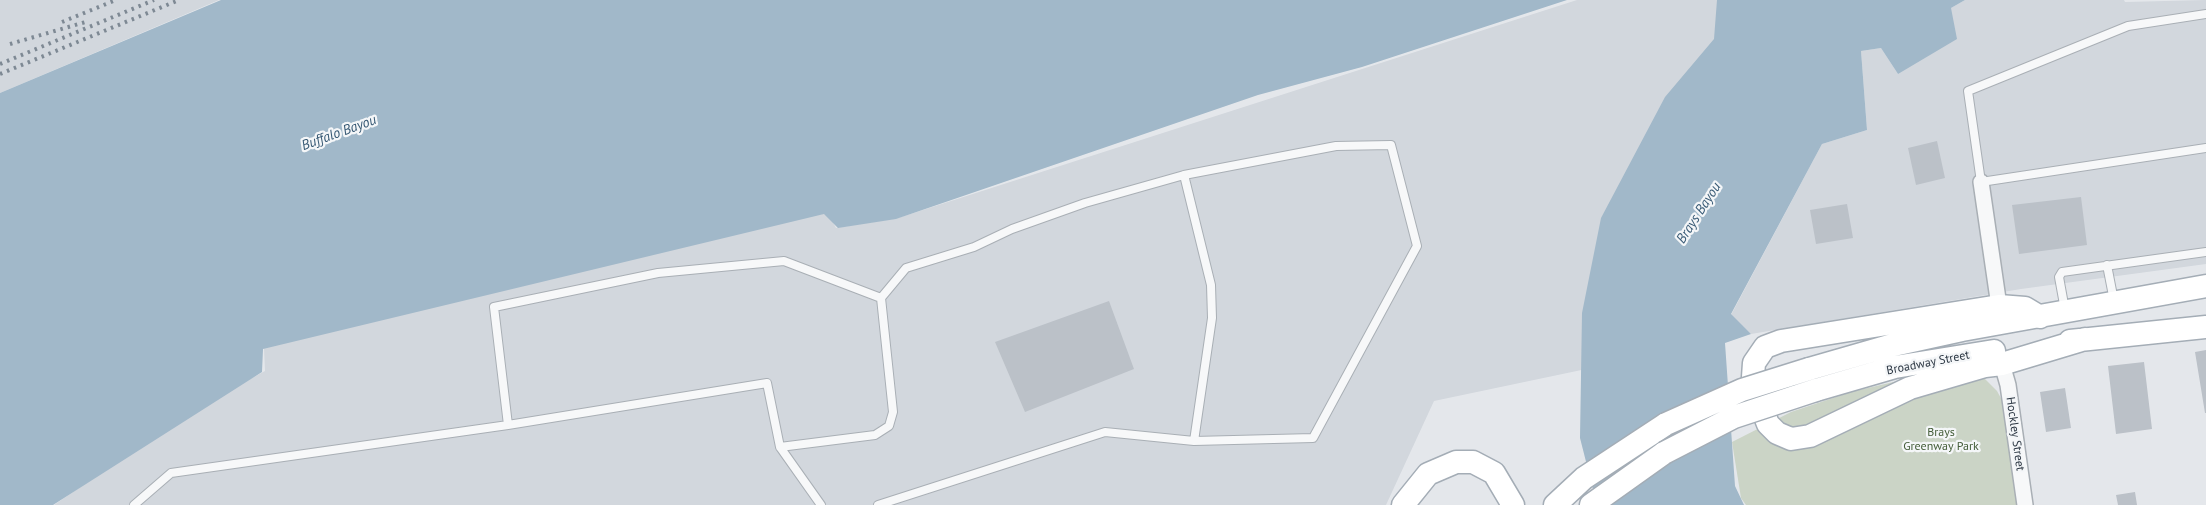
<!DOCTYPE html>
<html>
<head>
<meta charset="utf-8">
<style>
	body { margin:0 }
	canvas { display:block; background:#e4e7eb }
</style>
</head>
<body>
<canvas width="2206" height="505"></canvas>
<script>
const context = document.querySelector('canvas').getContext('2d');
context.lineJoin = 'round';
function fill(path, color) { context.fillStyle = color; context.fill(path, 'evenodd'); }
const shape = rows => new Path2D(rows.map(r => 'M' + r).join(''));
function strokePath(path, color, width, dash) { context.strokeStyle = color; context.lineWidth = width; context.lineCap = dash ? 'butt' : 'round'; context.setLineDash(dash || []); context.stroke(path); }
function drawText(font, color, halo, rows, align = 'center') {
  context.font = font + ' "PT Sans",sans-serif'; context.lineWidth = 4.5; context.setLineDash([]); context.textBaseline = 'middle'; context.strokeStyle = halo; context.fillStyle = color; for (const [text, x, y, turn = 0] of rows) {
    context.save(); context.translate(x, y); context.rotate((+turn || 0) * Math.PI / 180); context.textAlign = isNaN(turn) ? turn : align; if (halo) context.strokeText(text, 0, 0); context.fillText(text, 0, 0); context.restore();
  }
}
const built = shape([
	[0,0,219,0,0,93],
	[1577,0,1717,0,1721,43,1591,368,1434,401,1386,505,54,505,197,408,265,371,264,348,702,237,828,213,836,228,898,218],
	[1965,0,2124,0,2125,2,2206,0,2206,264,2021,289,1751,334,1731,315,1822,144,1867,130,1861,51,1881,48,1898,74,1951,8]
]);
const green = shape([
	[1955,372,1985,379,1997,391,2003,402,2018,505,1746,505,1741,498,1732,442,1791,412,1851,392,1919,376]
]);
const water = shape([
	[221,0,1567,0,1362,67,1258,95,896,219,838,228,824,214,263,349,262,372,53,505,0,505,0,93],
	[1717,0,1965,0,1951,8,1957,39,1898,74,1881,48,1861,51,1867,130,1822,144,1731,314,1751,334,1725,343,1735,486,1744,505,1597,505,1580,438,1582,313,1601,218,1665,97,1714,39]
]);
const building = shape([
	[1937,141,1945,178,1916,185,1908,148],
	[2081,197,2087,245,2019,254,2012,205],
	[1847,204,1853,238,1816,244,1810,210],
	[1109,301,1134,369,1025,412,995,342],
	[2206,350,2206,413,2205,413,2195,352],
	[2144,362,2152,429,2116,434,2108,366],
	[2065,388,2071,428,2046,432,2040,392],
	[2135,492,2137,505,2118,505,2116,495]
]);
const service = shape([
	[2206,14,2128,26,1968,91,1981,182,2206,148],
	[2107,265,2114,301],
	[881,298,906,268,974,247,1012,229,1085,203,1184,175,1336,146,1391,145,1417,246,1313,438,1194,441],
	[2065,310,2059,277,2062,272,2206,252],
	[508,425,494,307,658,273,784,261,881,298,893,412,889,426,875,435,780,447],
	[134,505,171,473,508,425,767,383,780,447,821,505],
	[878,505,1105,432,1194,441,1212,318,1211,285,1184,175]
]);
const minor = shape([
	[1981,182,1999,306],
	[2002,364,2008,385,2025,505]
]);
const primary = shape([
	[2040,317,2025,308,1999,306,1781,341,1765,347,1754,363,1753,377,1759,401,1768,424,1777,433,1791,439,1810,436,1910,388,1985,366,2002,364,2085,339],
	[2070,341,2206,327],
	[1809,369,1889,346,1962,330,2206,286],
	[1816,390,1895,367,1994,351],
	[1403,505,1428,474,1456,462,1473,462,1494,473,1513,505],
	[1555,505,1584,478,1666,424],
	[1591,505,1664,453]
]);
const rail = shape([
	[62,22,116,0],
	[10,44,89,21],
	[0,64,154,0],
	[0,74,179,0]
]);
const primaryBridge = shape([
	[1666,424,1742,390,1809,369],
	[1664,453,1734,417,1816,390]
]);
const streetNames = [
	["Broadway Street",1928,363,-11],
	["Hockley Street",2015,434,82]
];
const parkNames = [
	["Brays",1941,433],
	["Greenway Park",1941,447]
];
const waterNames = [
	["Buffalo Bayou",339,133,-20],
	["Brays Bayou",1699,213,-57]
];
fill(built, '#d2d7dd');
fill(green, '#cbd4c6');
fill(water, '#a1b8c9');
fill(building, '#bbc1c8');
strokePath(service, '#a9afb5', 10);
strokePath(minor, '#a9afb5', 18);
strokePath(primary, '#a4adb6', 25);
strokePath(service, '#f7f8f9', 8);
strokePath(minor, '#f7f8f9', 15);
strokePath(primary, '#fff', 22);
strokePath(rail, '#7e8994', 4, [2.5, 5]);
strokePath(primaryBridge, '#a4adb6', 25, []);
strokePath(primaryBridge, '#fff', 22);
drawText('12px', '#2c3743', '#f4f6f8', streetNames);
drawText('12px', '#455e3a', '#f4f6f8', parkNames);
drawText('italic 14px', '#385a75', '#f4f6f8', waterNames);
</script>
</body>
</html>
